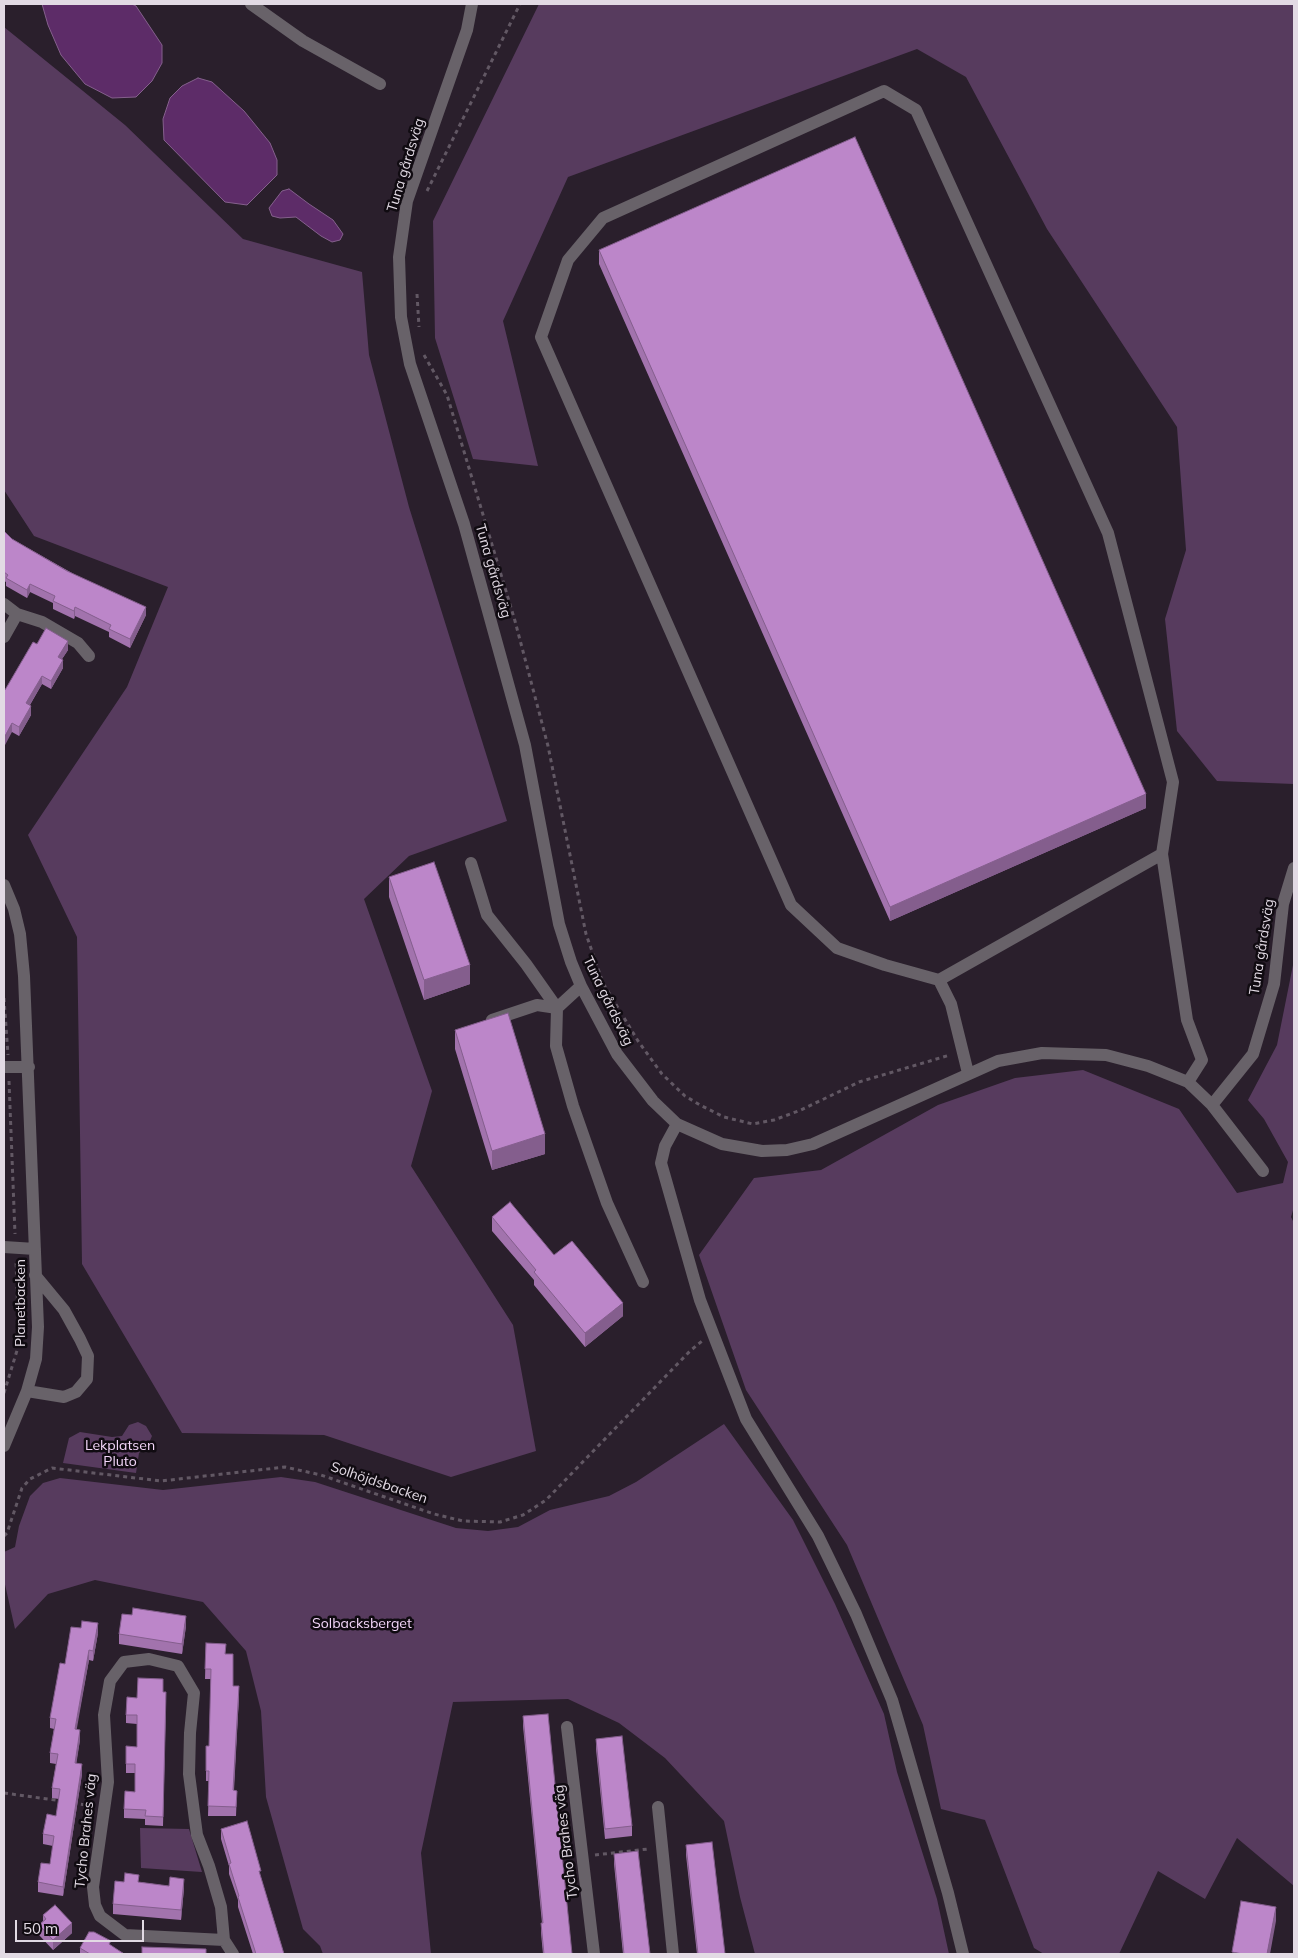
<!DOCTYPE html>
<html>
<head>
<meta charset="utf-8">
<style>
	body { margin:0 }
	#map { position:relative; width:1298px; height:1958px; overflow:hidden; background:#2a1f2c; font-family:Mulish,sans-serif }
	canvas { display:block }
	.frame { position:absolute; inset:0; border:5px solid #e2dae4; pointer-events:none }
	.scale { position:absolute; left:15px; top:1920px; width:129px; height:22px; box-sizing:border-box; border:2px solid #e2dae4; border-top:0; padding-left:6px; font-size:15px; line-height:18px; white-space:nowrap; color:#e2dae4; -webkit-text-stroke:4px #100b11; paint-order:stroke }
</style>
</head>
<body>
<div id="map">
<canvas width="1298" height="1958"></canvas>
<div class="frame"></div>
<div class="scale">50 m</div>
</div>
<script>
const context = document.querySelector('canvas').getContext('2d');
context.lineJoin = 'round';
function fill(path, color) { context.fillStyle = color; context.fill(path, 'evenodd'); }
const shape = rows => new Path2D(rows.map(r => 'M' + r).join(''));
function strokePath(path, color, width, dash) { context.strokeStyle = color; context.lineWidth = width; context.lineCap = dash ? 'butt' : 'round'; context.setLineDash(dash || []); context.stroke(path); }
function drawText(font, color, halo, rows, align = 'center') {
  context.font = font + ' Mulish,sans-serif'; context.lineWidth = 5; context.setLineDash([]); context.textBaseline = 'middle'; context.strokeStyle = halo; context.fillStyle = color; for (const [text, x, y, turn = 0] of rows) {
    context.save(); context.translate(x, y); context.rotate((+turn || 0) * Math.PI / 180); context.textAlign = isNaN(turn) ? turn : align; if (halo) context.strokeText(text, 0, 0); context.fillText(text, 0, 0); context.restore();
  }
}
const green = shape([
	[539,4,1294,4,1294,784,1217,781,1177,731,1165,619,1186,550,1177,427,1047,229,966,77,917,49,568,177,503,321,538,466,473,459,435,338,433,221],
	[4,27,125,125,243,239,362,272,369,355,409,507,507,821,409,856,364,899,432,1091,411,1166,513,1325,536,1451,451,1477,324,1435,182,1433,82,1264,77,937,28,835,127,687,168,587,34,536,4,490],
	[1294,960,1294,1207,1291,1217,1294,1223,1294,1886,1237,1838,1205,1899,1158,1871,1119,1954,1044,1954,1034,1948,985,1820,941,1809,923,1725,847,1545,746,1390,699,1255,754,1178,821,1170,938,1105,1015,1078,1083,1070,1179,1109,1237,1193,1283,1183,1288,1162,1264,1119,1248,1100,1277,1045],
	[138,1422,146,1426,152,1436,148,1445,139,1453,136,1473,63,1463,69,1438,80,1432,112,1437,122,1436,129,1425],
	[724,1424,793,1520,835,1604,884,1714,897,1772,937,1899,949,1954,755,1954,740,1897,724,1821,665,1758,619,1723,568,1699,453,1702,421,1853,431,1954,323,1954,320,1946,303,1929,266,1797,261,1711,246,1651,203,1602,95,1580,48,1594,15,1629,4,1580,4,1552,15,1547,19,1526,30,1496,43,1483,60,1478,163,1490,281,1477,315,1482,456,1528,488,1531,518,1527,550,1510,609,1496,636,1482],
	[140,1828,189,1829,202,1872,141,1868]
]);
const water = shape([
	[42,4,132,4,136,6,162,45,162,63,152,81,136,97,112,98,85,84,61,55,48,25,42,4],
	[198,78,212,82,244,111,270,143,277,160,277,175,247,205,225,202,164,140,163,119,170,98,182,86,198,78],
	[289,189,309,204,333,220,343,234,340,240,332,242,321,236,296,217,280,218,272,216,269,208,282,191,289,189]
]);
const path = shape([
	[427,191,520,4],
	[417,294,419,327],
	[424,355,447,395,515,621,548,746,586,934,603,983,638,1041,662,1074,685,1096,700,1105,724,1117,753,1124,774,1120,801,1110,859,1082,950,1055],
	[4,998,8,1055],
	[9,1081,15,1234],
	[4,1393,19,1344,16,1261],
	[4,1536,7,1533,22,1488,30,1479,52,1468,161,1481,285,1467,321,1475,434,1514,463,1521,500,1522,523,1515,546,1500,690,1351,702,1341],
	[4,1793,62,1801],
	[73,1803,92,1806],
	[595,1855,648,1849]
]);
const minor = shape([
	[251,4,303,41,380,84],
	[472,4,467,30,407,201,399,257,401,317,410,364,464,524,525,745,559,924,571,962,581,986,617,1054,653,1101,677,1124,722,1144,762,1151,787,1150,813,1144,998,1061,1042,1053,1106,1055,1148,1066,1188,1082,1212,1105,1263,1171],
	[4,604,17,614,42,622,78,643,89,656],
	[4,637,17,614],
	[1162,854,1173,782,1108,533,916,110,884,91,603,218,568,260,541,337,791,905,837,948,885,965,939,980,1162,854,1187,1020,1202,1060,1188,1082],
	[471,863,487,915,526,964,557,1008,556,1046,573,1106,607,1203,643,1282],
	[4,885,14,909,20,934,24,976,38,1327,36,1359,27,1391,4,1446],
	[939,980,951,1004,968,1073],
	[492,1020,537,1005,557,1008,581,986],
	[4,1067,29,1067],
	[1212,1105,1253,1054,1274,984,1283,904,1294,868],
	[677,1124,665,1146,661,1163,700,1300,746,1419,818,1536,856,1614,892,1700,948,1893,963,1954],
	[4,1247,35,1249],
	[27,1391,64,1397,76,1392,87,1379,88,1356,80,1339,64,1310,35,1275],
	[567,1727,594,1954],
	[658,1807,673,1954],
	[224,1940,125,1935,100,1916,95,1905,93,1887,108,1782,104,1715,110,1681,124,1662,149,1659,178,1666,194,1693,190,1733,189,1774,197,1835,209,1866,221,1907,224,1940,233,1954]
]);
const wall = shape([
	[599,250,1146,808,890,921,599,264],
	[4,531,12,539,146,615,130,648,109,637,109,632,75,616,74,619,53,609,53,603,30,592,27,598,6,586,6,582,4,581],
	[37,644,68,650,62,659,63,668,51,689,42,684,30,705,31,715,19,736,12,732,5,690],
	[389,877,470,984,424,1000,389,897],
	[455,1030,545,1154,492,1170,455,1049],
	[492,1217,554,1255,623,1316,585,1347,534,1285,534,1280,492,1231],
	[132,1615,186,1626,182,1654,119,1644,119,1634],
	[98,1633,93,1661,89,1660,76,1729,80,1740,76,1763,82,1774,63,1896,38,1892,38,1882,50,1864,53,1846,43,1844,43,1834,56,1816,59,1799,52,1798,52,1788,56,1764,50,1763,50,1753,54,1729,50,1728,50,1718,65,1664],
	[206,1643,226,1654,233,1686,239,1696,234,1790,237,1791,236,1816,208,1816,209,1781,206,1781,206,1771,209,1746,211,1679,205,1679],
	[163,1692,166,1701,163,1826,145,1825,145,1819,124,1818,124,1809,135,1792,135,1773,126,1773,126,1764,137,1747,137,1724,126,1723,126,1715,137,1698],
	[523,1716,572,1954,543,1954,541,1933,541,1923,542,1923,523,1726],
	[596,1739,632,1826,632,1836,605,1839,596,1749],
	[221,1829,261,1878,284,1954,253,1954,238,1907,238,1900,229,1874,229,1866,221,1839],
	[686,1845,725,1954,697,1954,686,1855],
	[614,1854,650,1954,623,1954,614,1864],
	[124,1882,139,1882,184,1888,181,1920,113,1914,113,1904],
	[43,1915,72,1933,53,1950,39,1935,39,1925,43,1921],
	[111,1946,125,1954,80,1954,80,1948]
]);
const shadedWall = shape([
	[30,584,30,592,27,598,27,590],
	[75,607,75,616,74,619,74,611],
	[146,607,146,615,130,648,130,639],
	[68,641,68,650,58,665,58,657],
	[63,660,63,668,51,689,51,681],
	[42,676,42,684,26,711,26,703],
	[31,706,31,715,19,736,19,727],
	[12,723,12,732,4,747,4,738],
	[1146,794,1146,808,890,921,890,907],
	[470,965,470,984,424,1000,424,980],
	[545,1134,545,1154,492,1170,492,1151],
	[623,1303,623,1316,585,1347,585,1333],
	[186,1616,186,1626,182,1654,182,1644],
	[98,1623,98,1633,93,1661,93,1651],
	[89,1650,89,1660,75,1739,75,1729],
	[239,1686,239,1696,233,1800,233,1790],
	[80,1730,80,1740,75,1773,75,1763],
	[82,1764,82,1774,63,1896,63,1887],
	[184,1879,184,1888,181,1920,181,1910],
	[1276,1907,1276,1921,1270,1954,1267,1954],
	[72,1923,72,1933,53,1950,53,1940]
]);
const building = shape([
	[855,137,1146,794,890,907,599,250,855,137],
	[4,531,12,539,67,571,146,607,130,639,109,629,111,625,75,607,74,611,53,601,55,596,30,584,27,590,6,578,8,575,4,572,4,531],
	[46,628,68,641,58,657,63,660,51,681,42,676,26,703,31,706,19,727,12,723,4,738,4,690,5,690,33,642,37,644,46,628],
	[434,862,470,965,424,980,389,877,434,862],
	[508,1013,545,1134,492,1151,455,1030,508,1013],
	[510,1202,554,1255,572,1241,623,1303,585,1333,534,1272,536,1270,492,1217,510,1202],
	[133,1608,186,1616,182,1644,119,1634,122,1614,132,1615,133,1608],
	[82,1621,98,1623,93,1651,89,1650,75,1729,80,1730,75,1763,82,1764,63,1887,38,1882,41,1863,50,1864,54,1836,43,1834,47,1814,56,1816,60,1789,52,1788,58,1754,50,1753,56,1719,50,1718,60,1663,65,1664,71,1627,81,1628,82,1621],
	[206,1643,226,1644,225,1654,233,1654,233,1686,239,1686,233,1790,237,1791,236,1807,208,1806,209,1771,206,1771,206,1746,209,1746,211,1669,205,1669,206,1643],
	[138,1678,163,1679,163,1692,166,1692,163,1817,145,1816,146,1810,124,1809,125,1791,135,1792,135,1764,126,1764,126,1746,137,1747,137,1715,126,1715,127,1697,137,1698,138,1678],
	[548,1714,572,1954,544,1954,541,1923,543,1923,523,1716,548,1714],
	[622,1736,632,1826,605,1829,596,1739,622,1736],
	[247,1821,261,1871,259,1871,284,1954,256,1954,238,1897,239,1896,229,1864,231,1863,221,1829,247,1821],
	[712,1842,725,1954,698,1954,686,1845,712,1842],
	[638,1851,650,1954,624,1954,614,1854,638,1851],
	[125,1873,139,1875,138,1882,169,1886,170,1877,184,1879,181,1910,113,1904,115,1881,124,1882,125,1873],
	[1241,1901,1276,1907,1267,1954,1243,1954,1232,1952,1241,1901],
	[55,1905,72,1923,53,1940,39,1925,46,1919,43,1915,55,1905],
	[89,1932,94,1932,111,1941,109,1944,124,1954,90,1954,80,1948,89,1932],
	[142,1947,206,1949,206,1954,213,1954,142,1954,142,1947]
]);
const streetNames = [
	["Tuna gårdsväg",406,165,-73],
	["Tuna gårdsväg",493,571,74],
	["Tuna gårdsväg",1262,947,-81],
	["Tuna gårdsväg",608,1001,64],
	["Planetbacken",21,1303,-90],
	["Solhöjdsbacken",379,1483,19],
	["Tycho Brahes väg",86,1831,-84],
	["Tycho Brahes väg",566,1842,-97]
];
const parkNames = [
	["Lekplatsen",120,1446],
	["Pluto",120,1462],
	["Solbacksberget",362,1624]
];
fill(green, '#573b5e');
fill(water, '#5d2c68');
strokePath(water, '#85608d', 1);
strokePath(path, '#625864', 3, [4, 4]);
strokePath(minor, '#686269', 12);
fill(wall, '#a273ad');
fill(shadedWall, '#845e8d');
fill(building, '#bc86c9');
strokePath(building, '#845e8d', 1);
drawText('14px', '#e2dae4', '#100b11', streetNames);
drawText('14px', '#f4d7fa', '#100b11', parkNames);
</script>
</body>
</html>
